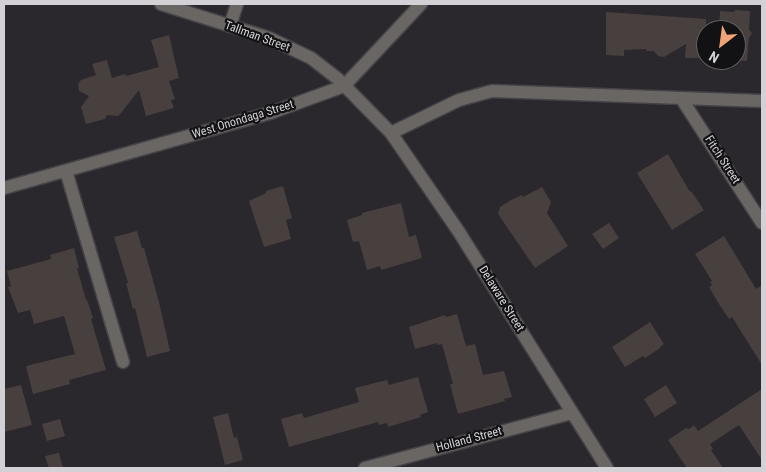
<!DOCTYPE html>
<html>
<head>
<meta charset="utf-8">
<style>
	body { margin:0 }
	#map { position:relative; width:766px; height:472px; overflow:hidden; background:#2a272d; font-family:"Roboto Condensed",sans-serif }
	canvas { display:block }
	.frame { position:absolute; inset:0; border:5px solid #d3d1d5; pointer-events:none }
	.north { position:absolute; left:696px; top:20px; width:50px; height:50px; box-sizing:border-box; background:#121113; border:1px solid #5f5e61; border-radius:50%; rotate:210deg; font-size:14px; font-weight:700; line-height:20px; text-align:center; color:#d3d1d5 }
	.north::after { content:''; display:block; margin:auto; width:18px; height:22px; background:#efa376; clip-path:polygon(50% 0,100% 100%,50% 72%,0 100%) }
</style>
</head>
<body>
<div id="map">
<canvas width="766" height="472"></canvas>
<div class="frame"></div>
<div class="north">N</div>
</div>
<script>
const context = document.querySelector('canvas').getContext('2d');
context.lineJoin = 'round';
function fill(path, color) { context.fillStyle = color; context.fill(path, 'evenodd'); }
const shape = rows => new Path2D(rows.map(r => 'M' + r).join(''));
function strokePath(path, color, width, dash) { context.strokeStyle = color; context.lineWidth = width; context.lineCap = dash ? 'butt' : 'round'; context.setLineDash(dash || []); context.stroke(path); }
function drawText(font, color, halo, rows, align = 'center') {
  context.font = font + ' "Roboto Condensed",sans-serif'; context.lineWidth = 4.5; context.setLineDash([]); context.textBaseline = 'middle'; context.strokeStyle = halo; context.fillStyle = color; for (const [text, x, y, turn = 0] of rows) {
    context.save(); context.translate(x, y); context.rotate((+turn || 0) * Math.PI / 180); context.textAlign = isNaN(turn) ? turn : align; if (halo) context.strokeText(text, 0, 0); context.fillText(text, 0, 0); context.restore();
  }
}
const building = shape([
	[735,10,750,11,749,30,752,33,749,38,747,61,736,60,736,30,719,30,720,11,734,12],
	[606,12,706,19,706,58,685,58,686,44,664,57,658,56,654,51,647,51,646,49,624,50,624,56,606,55],
	[169,35,179,78,169,81,175,99,171,100,174,108,146,116,139,90,121,113,118,116,107,115,105,119,86,124,81,107,89,96,79,91,78,84,81,80,96,75,92,64,107,60,112,78,125,74,126,76,159,67,151,40],
	[668,154,690,192,691,191,704,210,672,230,637,173],
	[283,186,292,218,286,220,291,239,264,247,249,201,266,193,266,191],
	[542,187,551,202,547,213,568,246,535,268,498,214,500,207,511,200,522,195,523,197],
	[401,203,409,237,416,235,422,258,381,270,380,266,367,270,359,241,353,242,347,220,362,215,362,213],
	[609,223,619,238,603,249,592,234],
	[137,231,142,248,144,248,159,302,170,351,147,357,135,308,133,309,126,283,128,283,114,237],
	[724,236,756,289,762,285,762,365,732,317,729,319,717,301,709,287,712,285,710,282,712,281,695,254],
	[74,248,79,268,77,268,86,300,87,300,93,318,91,319,106,370,69,380,70,384,33,394,26,366,75,354,64,316,34,324,30,310,18,313,8,287,11,286,7,271,51,259,50,255],
	[457,314,466,346,475,344,483,375,504,371,512,397,504,399,505,401,458,414,450,384,453,384,442,344,437,345,437,343,415,349,409,327,445,315,446,317],
	[650,322,664,344,660,347,660,348,645,358,643,356,625,367,612,347],
	[418,377,428,412,420,415,421,417,388,427,387,423,379,425,378,422,289,447,281,419,302,413,304,418,359,402,355,388,387,380,389,385],
	[21,385,32,425,4,432,4,389],
	[666,385,677,403,655,417,644,399],
	[762,389,762,460,739,425,710,444,713,449,711,450,723,468,687,468,668,440,686,428,689,429,694,425,698,431],
	[228,413,234,438,237,437,243,460,225,465,213,417],
	[60,419,65,436,47,441,42,424],
	[59,453,63,468,49,468,45,456]
]);
const minor = shape([
	[161,4,269,38,311,58,338,79,391,133,459,232,607,468],
	[230,26,237,4],
	[681,98,762,223],
	[391,133,459,100,492,91,762,101],
	[66,171,123,362],
	[4,188,270,113,344,86,421,4],
	[365,468,572,413]
]);
const streetNames = [
	["Tallman Street",257,37,20],
	["West Onondaga Street",243,120,-17],
	["Fitch Street",722,160,57],
	["Delaware Street",501,299,58],
	["Holland Street",469,440,-15]
];
fill(building, '#48403f');
strokePath(minor, '#454248', 15);
strokePath(minor, '#696663', 12);
drawText('12px', '#d3d1d5', '#121113', streetNames);
</script>
</body>
</html>
